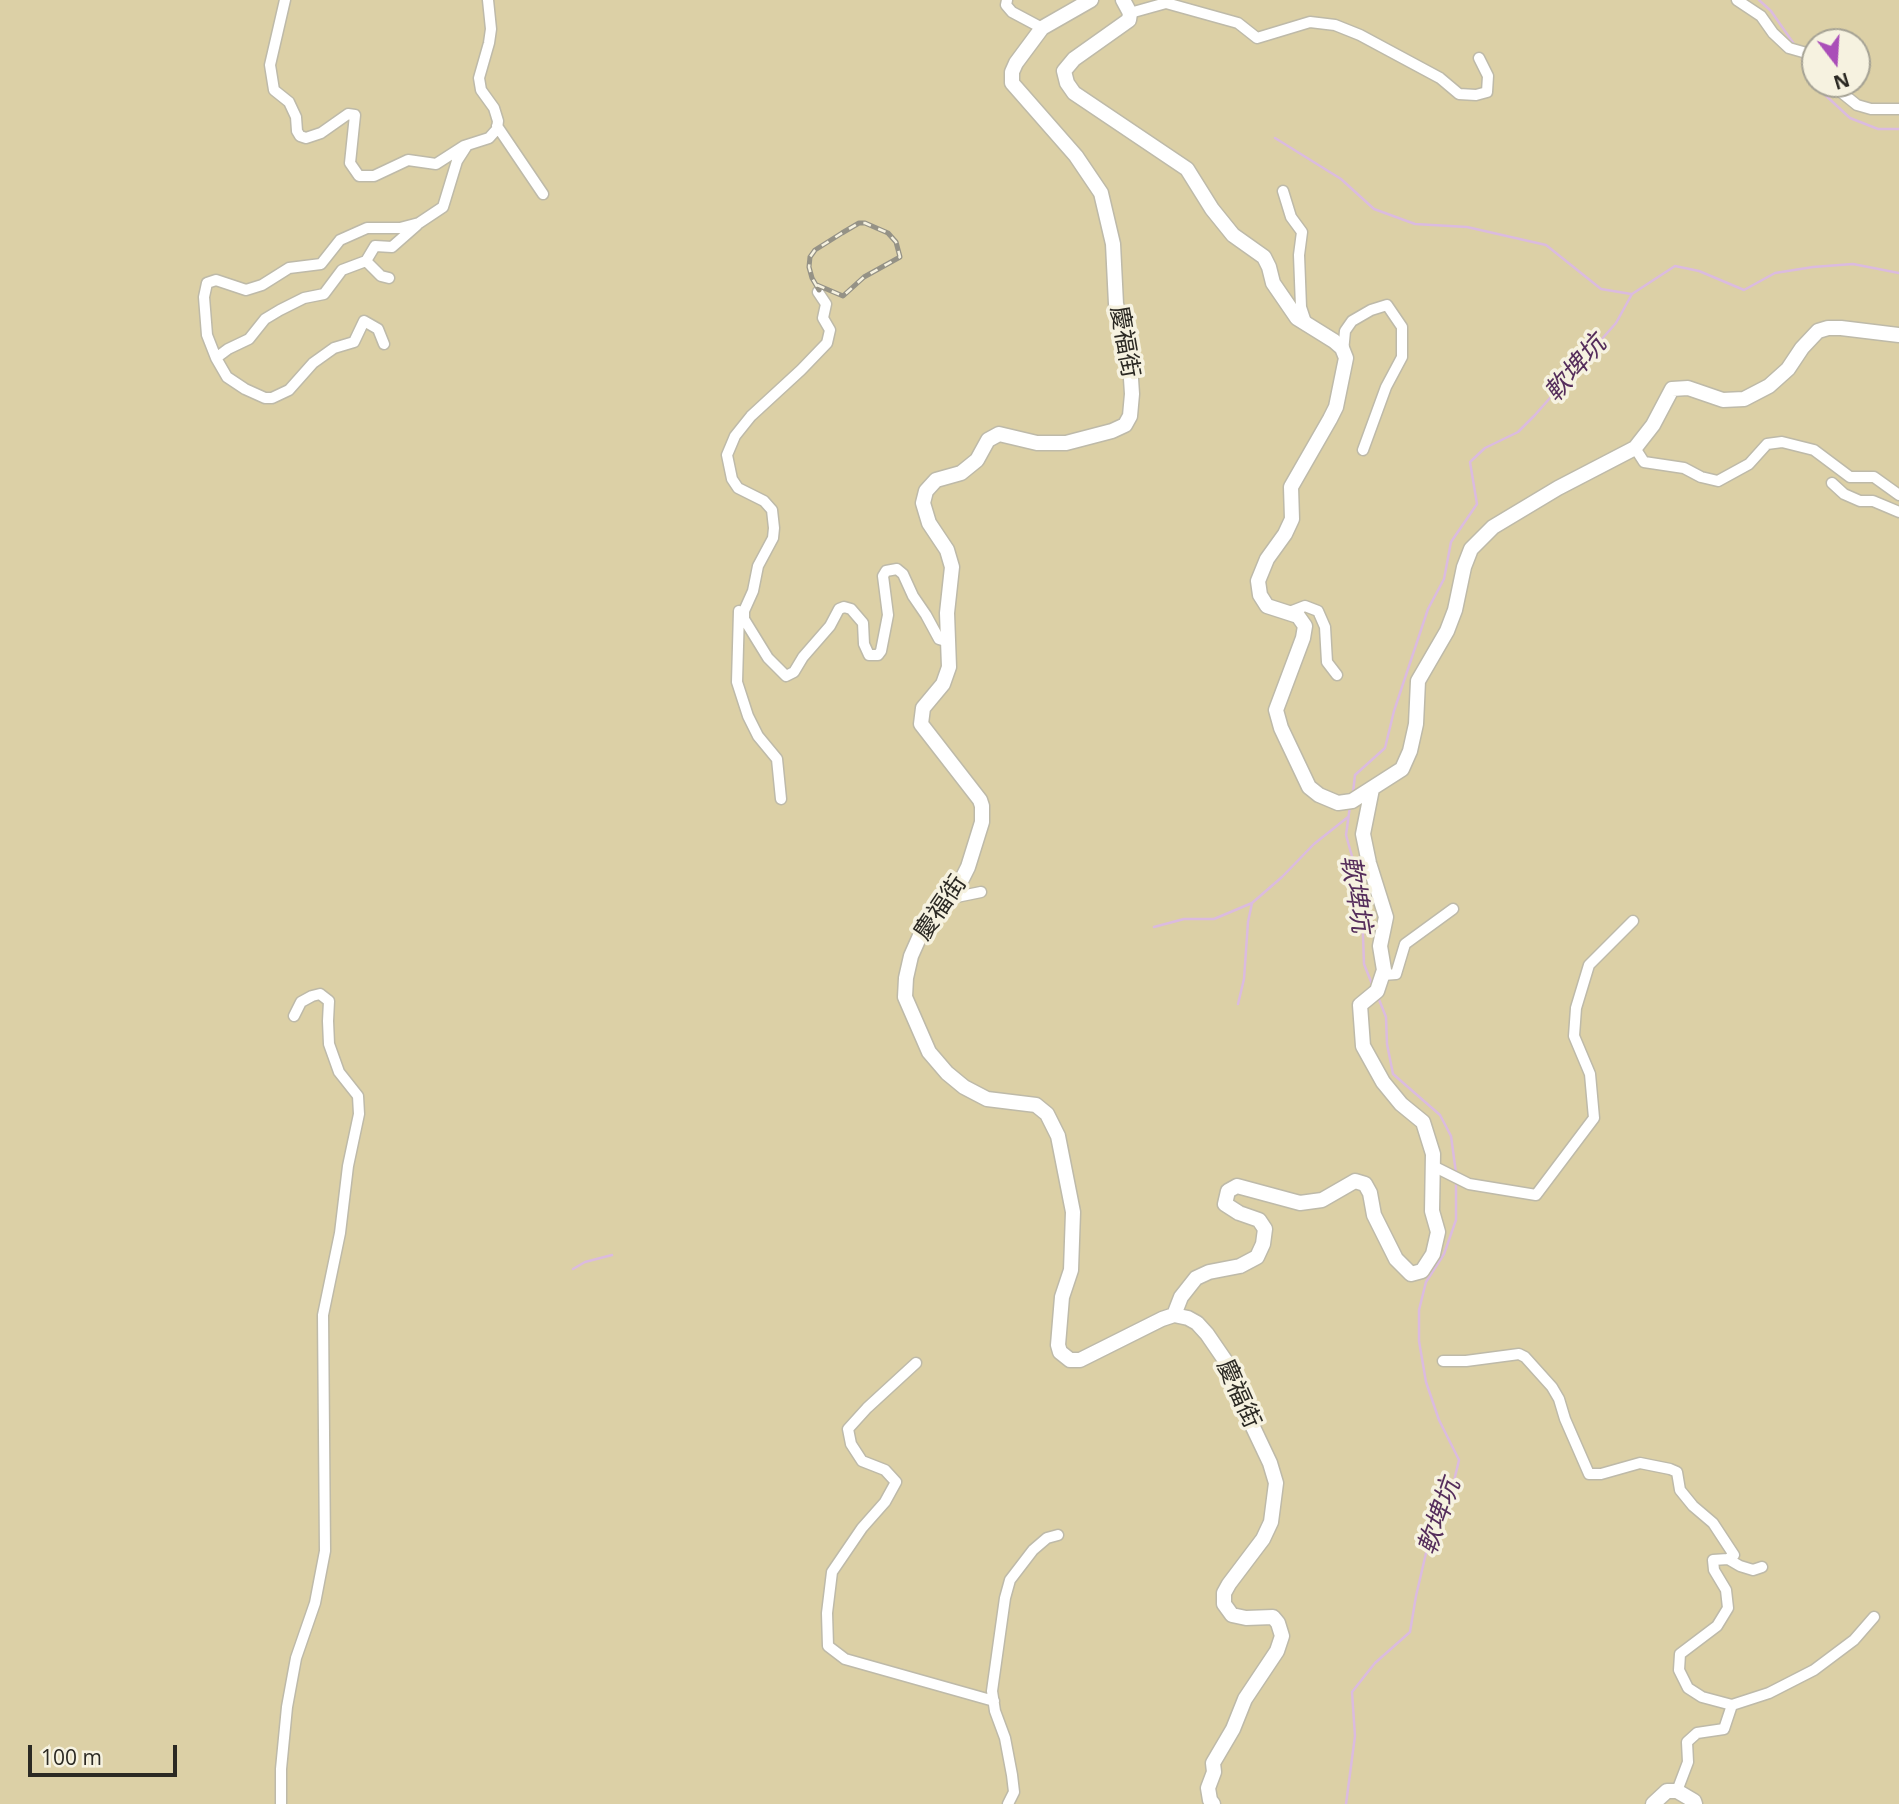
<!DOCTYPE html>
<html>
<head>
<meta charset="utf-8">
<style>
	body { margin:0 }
	#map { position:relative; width:1899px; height:1804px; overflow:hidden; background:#f6f2e0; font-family:"Open Sans",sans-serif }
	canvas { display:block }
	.north { position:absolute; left:1801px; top:28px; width:70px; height:70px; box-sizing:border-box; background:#f6f2e0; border:2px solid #a5a294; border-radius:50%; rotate:163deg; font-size:19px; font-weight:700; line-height:28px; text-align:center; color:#2b2923 }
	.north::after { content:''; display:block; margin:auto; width:24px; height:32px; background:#aa4eb8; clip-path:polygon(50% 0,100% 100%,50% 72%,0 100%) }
	.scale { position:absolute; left:28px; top:1745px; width:149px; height:32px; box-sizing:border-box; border:4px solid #2b2923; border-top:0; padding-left:9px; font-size:21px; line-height:24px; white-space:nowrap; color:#2b2923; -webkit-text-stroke:5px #f6f2e0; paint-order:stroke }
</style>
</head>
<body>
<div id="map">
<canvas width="1899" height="1804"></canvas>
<div class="north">N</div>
<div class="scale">100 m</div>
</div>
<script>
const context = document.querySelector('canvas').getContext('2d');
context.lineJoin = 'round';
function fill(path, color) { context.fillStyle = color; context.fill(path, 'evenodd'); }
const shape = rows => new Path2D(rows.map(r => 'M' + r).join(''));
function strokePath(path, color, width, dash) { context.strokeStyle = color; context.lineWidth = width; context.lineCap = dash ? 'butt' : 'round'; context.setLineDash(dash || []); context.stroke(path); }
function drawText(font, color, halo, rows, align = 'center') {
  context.font = font + ' "Open Sans","Noto Sans TC",sans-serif'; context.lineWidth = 7; context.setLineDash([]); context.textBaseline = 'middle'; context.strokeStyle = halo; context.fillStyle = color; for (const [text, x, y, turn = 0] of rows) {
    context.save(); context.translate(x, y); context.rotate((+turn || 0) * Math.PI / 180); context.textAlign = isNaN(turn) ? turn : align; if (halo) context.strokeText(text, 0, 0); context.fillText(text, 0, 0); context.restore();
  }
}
const green = shape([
	[0,0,1899,0,1899,1804,0,1804],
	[1815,42,1857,42,1857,84,1815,84]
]);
const stream = shape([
	[1759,0,1771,11,1796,47],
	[1801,56,1815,80],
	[1818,84,1823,93,1850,118,1878,129,1899,129],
	[1275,138,1341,179,1374,209,1415,224,1467,227,1546,245,1601,289,1631,294],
	[1353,793,1355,775,1385,748,1394,711,1428,609,1444,579,1451,542,1477,504,1470,462,1485,448,1518,432,1535,415,1616,323,1632,294,1675,266,1699,271,1744,290,1775,273,1813,267,1853,264,1899,273],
	[1350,806,1346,835,1353,860,1362,909,1364,964,1372,984],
	[1154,927,1184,919,1214,919,1252,903],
	[1378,997,1386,1017,1387,1044,1393,1074,1440,1115,1451,1136,1456,1173],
	[1238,1004,1244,979,1248,922,1252,903,1282,877,1314,844,1348,817],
	[573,1269,585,1262,612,1255],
	[1346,1804,1355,1736,1352,1692,1375,1663,1410,1632,1416,1596,1427,1549,1449,1502,1459,1460,1439,1420,1426,1382,1419,1341,1419,1310,1426,1282,1444,1254,1456,1220,1456,1180]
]);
const street = shape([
	[285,0,270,65,274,90,289,102,296,117,297,131,300,136,306,138,321,133,348,114,355,115,350,163,359,176,374,176,408,160,436,164,464,146,489,138,497,129,498,121,494,108,481,90,479,78,489,43,491,29,488,0],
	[1007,0,1006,5,1012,12,1042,28],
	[1737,0,1761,16,1773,33,1789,48,1810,54,1815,62],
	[1130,13,1166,3,1238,23,1257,38,1310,22,1335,25,1360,35,1440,78,1459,94,1476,95,1487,92,1488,76,1479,58],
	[1831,84,1857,105,1871,109,1899,109],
	[497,126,543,194],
	[1283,191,1291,217,1302,232,1299,255,1301,307,1307,325],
	[366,261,375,246,392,247,417,225],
	[818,292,826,304,823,318,830,330,827,343,801,370,751,416,735,436,727,455,732,479,738,488,764,501,772,510,774,528,773,538,758,566,753,591,744,611,744,619,768,658,786,676,794,672,803,657,830,626,839,609,844,607,851,609,863,623,864,644,869,655,878,655,881,651,888,615,883,576,886,571,897,569,903,574,913,596,926,615,939,639,949,642],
	[384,344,378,329,364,321,354,342,334,348,313,363,289,390,272,398,265,398,245,389,227,377,216,358,207,335,204,297,207,283,216,280,246,290,262,285,289,268,321,264,340,240,367,228,400,228,419,223,443,207,457,161,466,147],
	[1343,352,1345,331,1352,321,1371,310,1387,305,1402,327,1402,357,1386,387,1363,450],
	[216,358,228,349,249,339,265,319,280,310,304,298,324,294,342,270,366,261,381,276,389,278],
	[1635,448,1644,462,1684,468,1701,477,1718,481,1749,464,1767,444,1782,442,1814,450,1850,477,1874,477,1899,495],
	[1832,483,1844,494,1860,501,1873,501,1899,512],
	[739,611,737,682,748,716,758,736,777,759,781,799],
	[1287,613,1305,606,1318,611,1325,627,1327,662,1337,675],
	[942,900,981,892],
	[1383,975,1396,974,1405,944,1453,909],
	[1433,1166,1469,1184,1536,1195,1594,1118,1590,1074,1574,1036,1576,1008,1589,965,1633,921],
	[1443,1361,1466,1361,1519,1354,1525,1357,1552,1387,1559,1399,1565,1419,1589,1474,1601,1474,1640,1463,1670,1469,1677,1472,1680,1490,1693,1506,1713,1523,1734,1555,1728,1559,1713,1560,1714,1570,1726,1590,1728,1608,1717,1626,1680,1654,1679,1670,1688,1688,1702,1697,1732,1705,1769,1693,1814,1670,1854,1640,1874,1617],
	[916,1363,867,1408,848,1429,851,1444,862,1461,885,1470,896,1482,885,1502,862,1528,832,1572,827,1613,828,1646,845,1659,994,1701],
	[1728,1559,1740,1566,1753,1570,1762,1567],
	[1677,1791,1688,1762,1687,1742,1697,1733,1724,1729,1732,1705],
	[281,1804,281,1769,287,1707,296,1658,315,1603,325,1551,323,1315,340,1233,348,1166,359,1114,358,1096,339,1072,329,1044,328,1021,329,1001,320,994,312,996,301,1002,294,1016],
	[1008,1804,1014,1792,1012,1775,1005,1738,995,1711,992,1691,1005,1598,1010,1580,1033,1550,1047,1538,1058,1535]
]);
const secondary = shape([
	[1091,0,1042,28,1016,63,1012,72,1012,83,1076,156,1101,193,1113,244,1116,304,1129,348,1132,394,1130,416,1125,425,1112,431,1066,443,1037,443,999,434,988,440,977,460,961,473,936,480,926,491,923,503,929,523,947,550,952,567,947,613,949,667,943,684,923,708,921,724,980,800,982,806,982,822,968,867,961,881,938,903,927,920,911,956,906,978,905,997,929,1052,947,1073,964,1087,987,1099,1036,1105,1047,1114,1058,1136,1073,1212,1071,1270,1062,1297,1058,1345,1060,1352,1070,1360,1080,1360,1162,1319,1174,1315,1188,1318,1197,1323,1207,1334,1231,1369,1252,1425,1270,1463,1276,1483,1271,1522,1263,1539,1229,1584,1224,1593,1224,1604,1232,1615,1246,1618,1273,1617,1278,1623,1282,1636,1277,1651,1245,1699,1233,1729,1213,1763,1214,1772,1208,1788,1210,1800,1213,1804],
	[1123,0,1130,13,1129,20,1074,59,1064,71,1067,83,1074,93,1187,169,1212,209,1233,235,1264,257,1269,267,1273,283,1297,318,1334,341,1342,348,1346,358,1336,407,1330,419,1291,487,1292,519,1285,534,1267,559,1258,581,1260,595,1267,606,1298,616,1305,626,1303,638,1276,710,1281,728,1309,787,1319,795,1338,803,1352,801,1402,769,1410,751,1416,724,1418,681,1447,631,1455,610,1464,567,1471,549,1493,527,1558,488,1635,448,1653,425,1672,389,1688,388,1723,400,1744,399,1769,386,1788,369,1802,348,1818,331,1828,328,1841,328,1899,335],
	[1174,1315,1181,1297,1196,1278,1209,1272,1240,1266,1257,1257,1263,1244,1265,1229,1259,1220,1239,1213,1225,1204,1228,1191,1237,1186,1300,1203,1322,1200,1355,1181,1365,1184,1370,1193,1374,1215,1396,1259,1411,1274,1422,1271,1433,1254,1438,1232,1432,1211,1433,1154,1423,1122,1401,1104,1383,1082,1363,1046,1360,1005,1377,991,1384,970,1380,946,1386,917,1369,863,1363,834,1372,789],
	[1653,1804,1667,1791,1677,1791,1694,1801,1695,1804]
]);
const rail = shape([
	[817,285,843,296,864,277,900,257,896,242,888,233,865,223,859,223,842,233,815,250,810,257,809,267,812,278,819,290]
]);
const streetNames = [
	["慶福街",1124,342,80],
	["慶福街",941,908,-56],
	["慶福街",1238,1394,66]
];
const waterNames = [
	["軟埤坑",1576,369,-49],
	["軟埤坑",1355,894,81],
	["軟埤坑",1440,1517,-71]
];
fill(green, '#dcd0a6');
strokePath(stream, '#dbbbdf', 2.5);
strokePath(street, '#bebaa9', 13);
strokePath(secondary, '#bebaa9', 17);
strokePath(street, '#fff', 10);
strokePath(secondary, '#fff', 14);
strokePath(rail, '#959286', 5);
strokePath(rail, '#f6f2e0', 2.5, [8]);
drawText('24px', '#2b2923', '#f6f2e0', streetNames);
drawText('italic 26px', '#552d5b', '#f6f2e0', waterNames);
</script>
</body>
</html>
